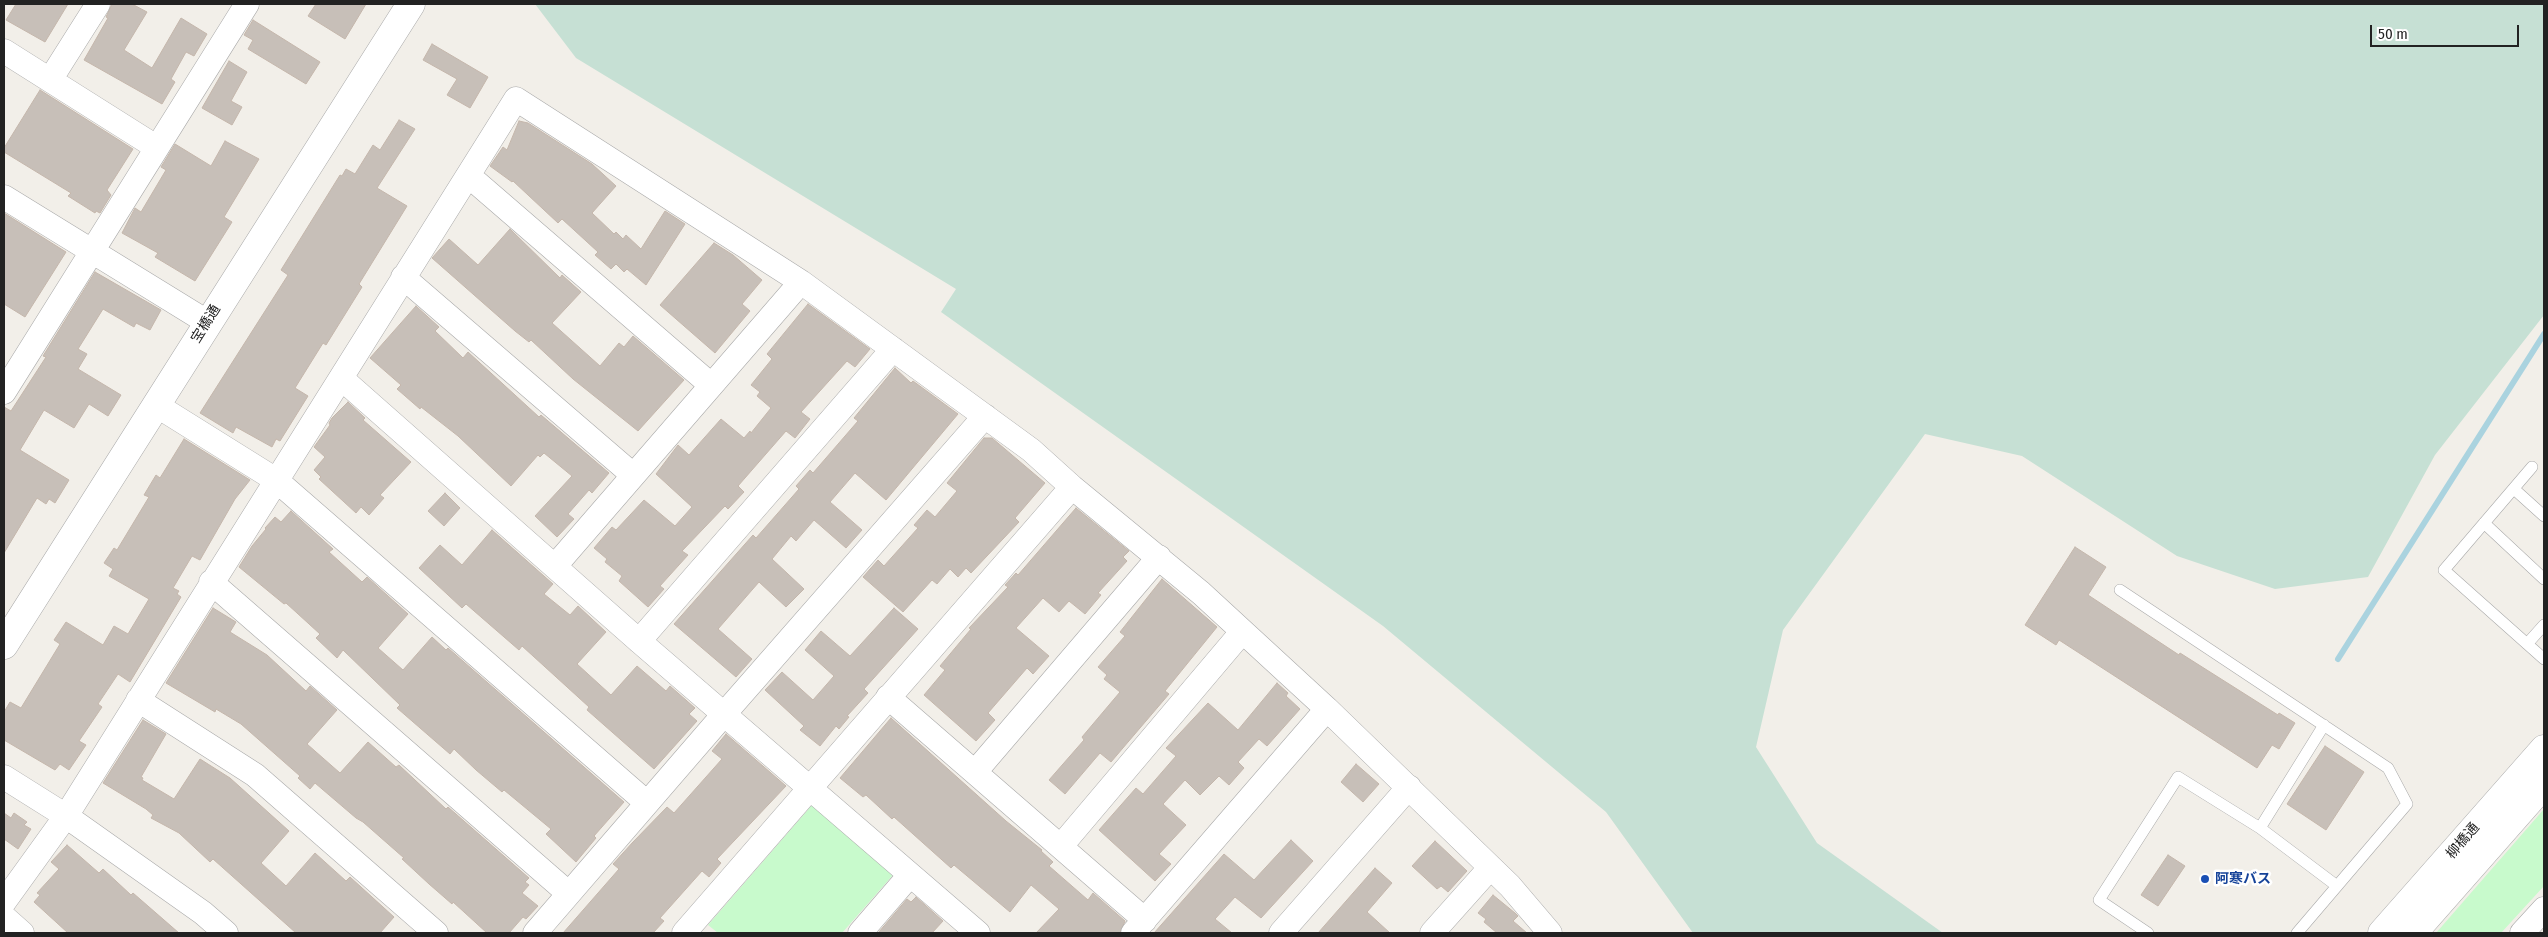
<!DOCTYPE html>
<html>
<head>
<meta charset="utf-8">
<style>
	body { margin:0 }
	#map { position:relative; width:2548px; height:937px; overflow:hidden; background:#f2efe9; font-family:"Fira Sans Condensed",sans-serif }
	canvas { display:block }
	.frame { position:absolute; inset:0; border:5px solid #222; pointer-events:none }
	.scale { position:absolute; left:2370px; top:25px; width:149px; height:22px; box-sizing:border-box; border:2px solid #222; border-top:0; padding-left:6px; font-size:15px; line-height:18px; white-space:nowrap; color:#222; -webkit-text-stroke:4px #fff; paint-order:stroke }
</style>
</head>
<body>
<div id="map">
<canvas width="2548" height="937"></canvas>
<div class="frame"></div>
<div class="scale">50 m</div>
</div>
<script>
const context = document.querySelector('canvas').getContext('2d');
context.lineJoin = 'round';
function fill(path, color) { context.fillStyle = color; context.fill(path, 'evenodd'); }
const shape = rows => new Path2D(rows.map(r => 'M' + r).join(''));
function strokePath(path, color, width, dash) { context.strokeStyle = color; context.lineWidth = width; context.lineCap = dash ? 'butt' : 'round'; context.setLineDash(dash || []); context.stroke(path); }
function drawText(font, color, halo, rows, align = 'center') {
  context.font = font + ' "Fira Sans Condensed","Noto Sans JP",sans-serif'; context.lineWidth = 5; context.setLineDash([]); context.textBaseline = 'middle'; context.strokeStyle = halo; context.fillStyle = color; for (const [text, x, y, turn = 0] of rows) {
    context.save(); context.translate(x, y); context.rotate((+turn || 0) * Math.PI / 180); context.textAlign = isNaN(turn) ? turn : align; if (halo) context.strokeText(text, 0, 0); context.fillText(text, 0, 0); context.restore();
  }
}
const wetland = shape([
	[535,4,2544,4,2544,315,2435,455,2368,577,2275,589,2177,556,2022,456,1925,434,1783,630,1756,747,1817,843,1943,933,1693,933,1606,812,1383,626,941,312,956,289,576,58]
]);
const park = shape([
	[812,805,893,875,842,933,718,933,708,925],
	[2544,809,2544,886,2501,933,2436,933]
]);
const stream = shape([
	[2338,659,2544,334]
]);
const building = shape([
	[16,4,68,4,45,42,6,20,16,4],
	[112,4,132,4,147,12,124,50,152,68,181,18,207,34,194,56,186,52,171,79,175,82,162,104,84,60,108,18,106,17,112,4],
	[316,4,366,4,345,39,308,16,316,4],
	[253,20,320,62,306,84,248,49,253,40,244,35,253,20],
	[432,44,488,77,470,108,447,95,457,79,423,60,432,44],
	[229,61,247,72,231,101,242,107,232,125,202,108,229,61],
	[40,90,133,149,107,190,111,195,100,213,96,211,95,213,68,196,71,193,4,152,4,148,40,90],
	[399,120,415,129,377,188,407,206,359,284,362,287,326,345,323,343,295,388,308,396,280,441,276,439,272,447,236,427,233,433,200,413,288,275,281,270,340,175,342,176,346,169,355,174,373,145,380,150,399,120],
	[519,121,528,123,592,164,616,186,592,213,614,234,616,232,623,239,626,235,641,249,665,211,685,224,646,285,627,269,624,272,616,264,611,269,595,255,598,252,562,219,558,223,513,181,512,182,490,166,503,147,507,150,519,121],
	[225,141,259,159,224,217,232,222,195,281,155,257,158,253,122,233,135,208,141,212,166,170,161,167,175,144,211,166,225,141],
	[4,213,66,252,25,317,4,304,4,213],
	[510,229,560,278,562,275,581,292,552,323,600,366,619,343,624,347,633,336,684,380,638,431,573,379,531,340,529,342,515,331,432,258,449,239,478,265,510,229],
	[714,243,733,255,762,280,742,304,750,311,715,353,660,305,714,243],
	[95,272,161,310,150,330,136,323,134,327,103,309,78,349,87,354,78,369,121,395,108,416,89,404,74,428,44,410,20,450,69,480,55,503,49,499,46,504,37,498,4,553,4,407,11,411,46,357,43,356,95,272],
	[808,304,870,349,855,367,847,361,801,412,810,419,795,438,786,431,738,486,744,492,728,509,725,506,682,551,688,555,660,586,664,589,648,607,619,581,622,576,605,562,607,559,594,548,612,527,616,530,644,500,675,526,692,507,656,474,678,445,689,455,721,419,744,438,750,431,751,433,771,408,757,396,760,392,751,385,772,359,767,354,808,304],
	[416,306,439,327,435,331,463,358,468,352,539,417,541,415,609,473,592,493,589,490,568,514,574,519,557,537,535,516,572,476,544,453,540,457,538,455,511,486,458,436,421,407,420,409,397,389,401,385,370,358,416,306],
	[895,368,911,383,913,381,958,414,886,500,855,473,830,502,862,530,846,548,814,520,796,541,791,536,772,559,804,589,786,607,759,582,718,629,752,659,736,677,674,624,753,535,756,538,799,489,796,486,810,470,813,473,858,421,854,418,895,368],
	[348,402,365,418,363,420,411,462,380,495,384,498,369,515,361,507,356,513,319,479,321,477,314,470,325,457,314,447,330,425,329,423,332,418,348,402],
	[984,438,992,438,1045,483,1015,518,1019,522,971,573,966,568,958,577,950,569,937,584,932,580,903,612,863,577,878,560,884,566,918,528,914,525,927,510,935,517,957,491,947,483,984,438],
	[184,439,250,480,235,499,200,560,192,556,173,588,179,591,177,594,181,597,130,682,118,674,98,704,102,707,79,741,86,745,69,770,60,764,55,770,4,740,4,712,10,702,21,708,60,644,54,640,66,622,103,645,114,626,128,634,149,599,109,576,113,569,104,563,114,548,117,550,149,497,144,495,156,475,160,478,184,439],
	[445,493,460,508,444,526,428,511,445,493],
	[1076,508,1129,551,1123,557,1127,561,1098,593,1101,595,1085,614,1069,601,1059,612,1043,598,1016,628,1049,656,1033,674,1027,668,988,713,995,720,976,741,924,695,945,670,940,666,971,629,969,628,1008,587,1005,585,1016,573,1018,575,1076,508],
	[291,511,333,549,329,552,362,582,367,577,408,614,378,648,403,670,432,637,446,650,448,648,624,802,594,836,596,838,576,862,546,834,551,829,504,790,502,792,476,770,454,749,450,754,397,708,400,705,343,650,337,658,316,638,320,634,286,603,284,604,239,567,252,546,266,529,265,528,275,517,281,522,291,511],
	[492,530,553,584,544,594,570,615,578,606,606,632,577,664,611,695,637,666,666,691,670,686,695,708,689,714,697,721,654,769,587,710,589,707,522,646,519,650,466,604,462,608,419,568,440,545,462,565,492,530],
	[2075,547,2106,567,2088,595,2179,655,2180,653,2278,715,2279,713,2295,723,2279,749,2272,745,2257,768,2059,640,2056,645,2025,625,2075,547],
	[1162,579,1217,627,1165,691,1169,694,1111,762,1100,753,1065,794,1049,780,1084,740,1082,737,1120,692,1104,679,1107,675,1098,667,1125,636,1120,632,1162,579],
	[213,608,236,622,230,632,267,655,306,691,310,686,337,710,307,744,340,773,368,742,396,767,399,765,446,809,448,807,529,878,525,882,529,885,522,893,538,906,526,919,523,917,509,933,487,933,453,902,452,904,429,884,402,859,404,858,363,822,356,818,315,783,310,789,298,778,300,776,241,724,216,709,215,712,166,683,213,608],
	[894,608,918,629,864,689,868,693,847,716,849,717,839,729,836,726,820,746,800,730,804,726,765,690,782,672,813,700,834,676,805,650,821,631,850,656,894,608],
	[1277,683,1288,693,1286,696,1300,709,1267,746,1259,739,1238,762,1244,768,1229,785,1219,776,1200,795,1185,780,1163,804,1186,825,1159,854,1171,864,1155,881,1099,830,1136,788,1143,794,1176,756,1166,748,1208,703,1238,730,1277,683],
	[891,718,1006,821,1042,850,1041,851,1053,862,1049,866,1088,900,1093,893,1125,921,1120,933,1036,933,1059,909,1031,885,1010,912,954,865,951,868,894,817,892,819,866,795,863,797,840,778,891,718],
	[143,720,166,734,141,777,143,778,142,780,174,799,200,759,230,778,289,831,261,863,286,886,315,853,346,881,350,877,394,917,380,933,296,933,213,859,210,862,179,833,151,818,153,815,146,809,103,783,143,720],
	[726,734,786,786,717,859,721,863,709,877,702,871,660,918,664,921,653,933,563,933,619,869,613,864,633,842,667,807,674,813,722,759,712,751,726,734],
	[2325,746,2364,772,2326,830,2287,804,2325,746],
	[1356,764,1379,784,1363,802,1341,782,1356,764],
	[4,813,11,818,14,813,27,822,24,825,31,829,18,849,4,839,4,813],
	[1291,840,1313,861,1261,918,1235,897,1215,919,1232,933,1154,933,1224,854,1254,880,1291,840],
	[1435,841,1467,871,1448,892,1441,886,1437,889,1412,866,1435,841],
	[67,845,99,873,103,869,131,895,133,893,179,933,68,933,34,902,40,895,37,893,59,869,51,862,67,845],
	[2168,855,2185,866,2158,906,2141,895,2168,855],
	[1375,868,1392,883,1367,912,1390,933,1318,933,1375,868],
	[1493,895,1515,913,1518,916,1513,921,1527,933,1497,933,1484,922,1486,919,1478,913,1493,895],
	[916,897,943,921,932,933,878,933,907,899,911,902,916,897]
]);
const service = shape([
	[2532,467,2444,570,2544,659],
	[2514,489,2544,516],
	[2484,523,2544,579],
	[2120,590,2388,768,2407,804,2297,933],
	[2527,644,2544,625],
	[2260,828,2337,886],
	[2148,933,2099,900,2178,777,2260,828,2324,725]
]);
const minor = shape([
	[4,51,156,147],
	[50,80,98,4],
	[469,176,711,385],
	[4,197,207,322],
	[403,277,633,475],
	[341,378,639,641,978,933],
	[4,392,247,4],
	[156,405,276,480,647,803],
	[555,566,801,282],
	[211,582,568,893],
	[639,641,893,349],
	[888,697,1145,920],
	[138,700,255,775,436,933],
	[975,772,1159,557],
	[4,777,66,816,203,913,226,933],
	[1061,846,1242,632],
	[4,902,66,816,516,99,801,282,1031,450,1072,487,1201,593,1327,709,1510,886,1550,933],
	[4,917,22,933],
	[535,933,725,713,985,416],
	[684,933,1072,487],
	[860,933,910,875],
	[1133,933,1327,709],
	[1281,933,1409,787],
	[1432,933,1490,868],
	[2522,933,2544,909]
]);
const tertiary = shape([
	[4,645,411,4],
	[2382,933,2544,749],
	[2413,933,2544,784]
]);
const markers = [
	[2205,879,5,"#1a4fb4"]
];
const streetNames = [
	["宝橋通",206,324,-58],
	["柳橋通",2463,841,-49]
];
const transitNames = [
	["阿寒バス",2215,879]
];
fill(wetland, '#c6e0d4');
fill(park, '#c8facc');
strokePath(stream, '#aad3df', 6);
fill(building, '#c7bfb8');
strokePath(building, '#c4b6ab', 1);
strokePath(service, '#a9a9a9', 12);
strokePath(minor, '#a9a9a9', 25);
strokePath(tertiary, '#a9a9a9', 29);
strokePath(service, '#fff', 11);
strokePath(minor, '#fff', 24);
strokePath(tertiary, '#fff', 28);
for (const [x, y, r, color] of markers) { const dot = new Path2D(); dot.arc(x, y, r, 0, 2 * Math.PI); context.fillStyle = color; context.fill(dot); strokePath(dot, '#fff', 2); }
drawText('14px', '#222', '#fff', streetNames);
drawText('bold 14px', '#164399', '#fff', transitNames, 'left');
</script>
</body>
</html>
